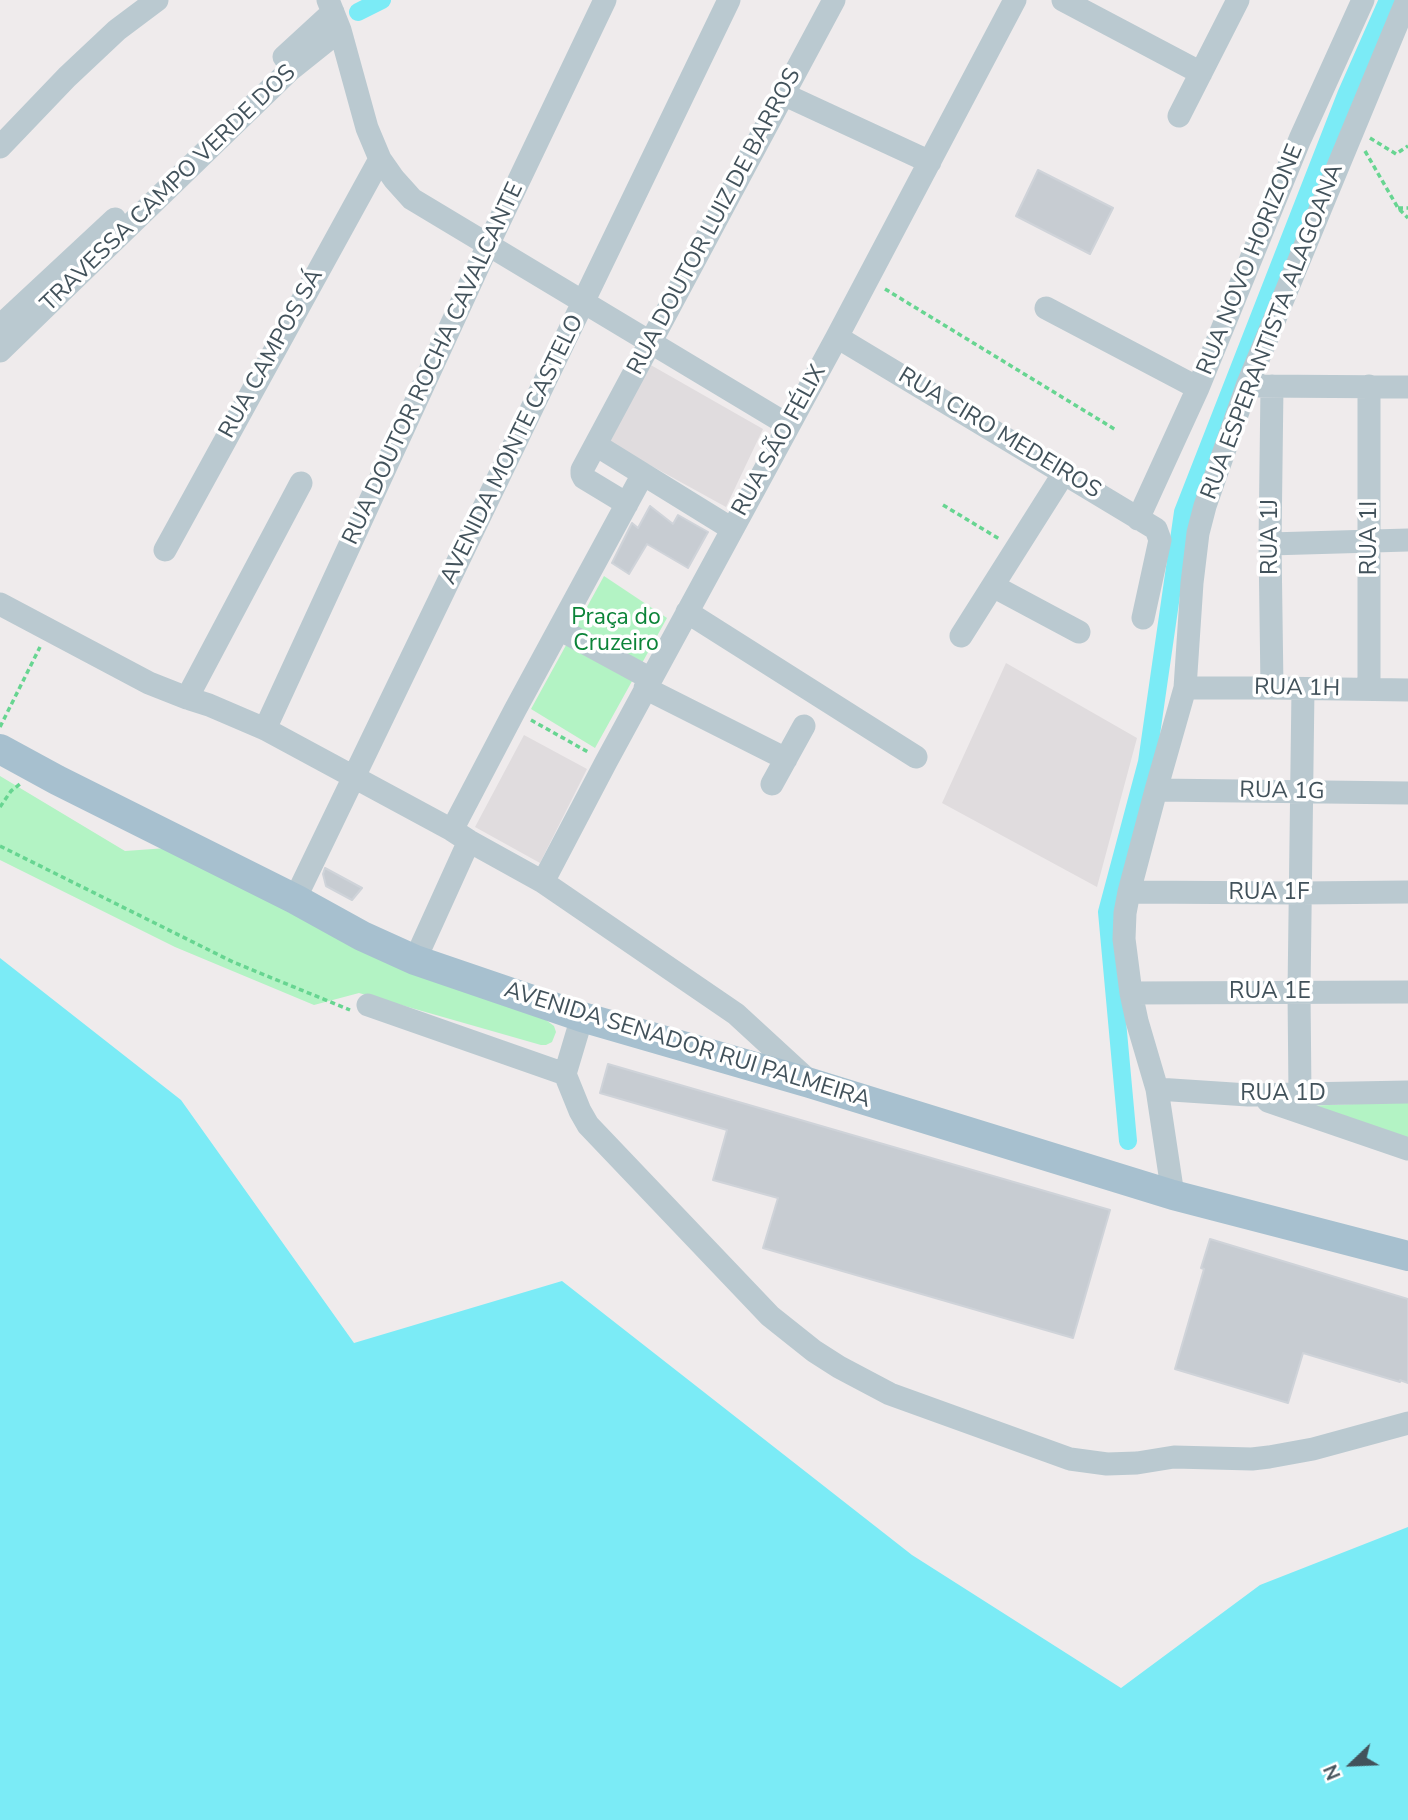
<!DOCTYPE html>
<html>
<head>
<meta charset="utf-8">
<style>
	body { margin:0 }
	#map { position:relative; width:1408px; height:1820px; overflow:hidden; background:#efebec; font-family:"Nunito Sans",sans-serif }
	canvas { display:block }
	.north { position:absolute; left:1317px; top:1729px; width:70px; height:70px; -webkit-text-stroke:5px #fff; paint-order:stroke; rotate:247deg; font-size:19px; font-weight:700; line-height:28px; text-align:center; color:#42525b }
	.north::after { content:''; display:block; margin:auto; width:24px; height:32px; background:#42525b; clip-path:polygon(50% 0,100% 100%,50% 72%,0 100%) }
</style>
</head>
<body>
<div id="map">
<canvas width="1408" height="1820"></canvas>
<div class="north">N</div>
</div>
<script>
const context = document.querySelector('canvas').getContext('2d');
context.lineJoin = 'round';
function fill(path, color) { context.fillStyle = color; context.fill(path, 'evenodd'); }
const shape = rows => new Path2D(rows.map(r => 'M' + r).join(''));
function strokePath(path, color, width, dash) { context.strokeStyle = color; context.lineWidth = width; context.lineCap = dash ? 'butt' : 'round'; context.setLineDash(dash || []); context.stroke(path); }
function drawText(font, color, halo, rows, align = 'center') {
  context.font = font + ' "Nunito Sans",sans-serif'; context.lineWidth = 7; context.setLineDash([]); context.textBaseline = 'middle'; context.strokeStyle = halo; context.fillStyle = color; for (const [text, x, y, turn = 0] of rows) {
    context.save(); context.translate(x, y); context.rotate((+turn || 0) * Math.PI / 180); context.textAlign = isNaN(turn) ? turn : align; if (halo) context.strokeText(text, 0, 0); context.fillText(text, 0, 0); context.restore();
  }
}
const education = shape([
	[649,364,763,429,726,507,608,442],
	[1006,663,1137,738,1097,887,942,803],
	[524,735,587,769,540,863,475,827]
]);
const green = shape([
	[604,576,667,618,595,748,531,709],
	[0,776,125,851,167,848,354,946,546,1020,554,1026,556,1032,552,1042,546,1045,541,1045,359,993,314,1005,175,947,0,860],
	[1408,1102,1408,1144,1304,1106]
]);
const water = shape([
	[0,958,181,1100,354,1343,562,1281,912,1555,1121,1688,1260,1585,1408,1527,1408,1820,0,1820]
]);
const canal = shape([
	[358,12,382,0],
	[1128,1141,1107,912,1147,762,1183,512,1346,95,1388,0]
]);
const building = shape([
	[1038,170,1113,208,1090,254,1016,216,1038,170],
	[650,506,673,524,678,515,708,532,688,568,647,544,629,574,612,563,632,523,638,528,650,506],
	[325,868,362,888,352,900,326,886,323,874,325,868],
	[608,1064,1110,1210,1073,1338,763,1248,778,1198,713,1180,727,1130,600,1093,608,1064],
	[1210,1239,1408,1299,1408,1383,1400,1380,1400,1382,1303,1353,1288,1403,1175,1369,1204,1269,1201,1268,1210,1239]
]);
const path = shape([
	[1370,138,1396,154,1408,146],
	[1365,151,1398,208,1408,218],
	[1398,208,1408,208],
	[885,289,1116,430],
	[943,505,1001,540],
	[531,720,588,752],
	[0,727,40,647],
	[0,807,11,791,20,784],
	[0,846,233,962,350,1010]
]);
const minor = shape([
	[328,0,340,30,367,128,380,159,394,179,412,199,788,425],
	[1063,0,1201,73],
	[284,57,333,12],
	[783,94,930,162],
	[1179,116,1238,0],
	[0,147,67,77,117,30,157,0],
	[1046,308,1198,388],
	[0,326,115,219],
	[837,337,1156,529,1160,540,1143,618],
	[0,351,290,70,340,30],
	[1257,386,1408,387],
	[596,445,732,529],
	[627,504,584,478,582,474,582,470,834,0],
	[1138,519,1198,388,1300,139,1363,0],
	[1270,544,1408,540],
	[165,550,380,159],
	[993,586,1079,632],
	[0,604,149,683,187,698,209,705,265,729,452,830,469,841,543,882,736,1014,810,1082],
	[687,612,916,757],
	[559,629,651,679],
	[961,636,1064,473],
	[645,688,786,759],
	[1185,688,1272,688,1408,690],
	[1272,688,1270,544,1272,386],
	[1369,689,1369,386],
	[187,698,301,483],
	[265,729,488,245,605,0],
	[772,784,804,726],
	[1156,790,1408,793],
	[452,830,515,710,643,474],
	[543,882,606,762,837,337,1015,0],
	[1129,892,1301,893,1408,892],
	[295,899,729,0],
	[415,960,469,841],
	[1131,993,1408,992],
	[368,1005,565,1074],
	[582,1017,565,1074,580,1111,588,1125,770,1316,814,1351,839,1367,890,1394,1070,1459,1107,1464,1137,1463,1174,1457,1252,1459,1269,1457,1313,1449,1408,1423],
	[1157,1089,1248,1095,1408,1092],
	[1300,1095,1299,992,1303,689],
	[1268,1101,1408,1149],
	[1173,1195,1157,1089,1137,1021,1131,993,1124,939,1125,913,1129,892,1156,790,1185,688,1192,583,1198,533,1205,506,1247,386,1407,0]
]);
const major = shape([
	[0,749,57,780,295,899,362,936,415,960,582,1017,810,1083,1173,1195,1408,1256]
]);
const streetNames = [
	["TRAVESSA CAMPO VERDE DOS",169,189,-44],
	["RUA DOUTOR LUIZ DE BARROS",715,222,-62],
	["RUA NOVO HORIZONE",1251,260,-68],
	["RUA ESPERANTISTA ALAGOANA",1273,332,-69],
	["RUA CAMPOS SÁ",272,354,-61],
	["RUA DOUTOR ROCHA CAVALCANTE",434,364,-65],
	["RUA CIRO MEDEIROS",999,434,31],
	["RUA SÃO FÉLIX",780,441,-61],
	["AVENIDA MONTE CASTELO",513,450,-64],
	["RUA 1J",1271,537,-90],
	["RUA 1I",1370,538,-90],
	["RUA 1H",1297,689,1],
	["RUA 1G",1282,792,1],
	["RUA 1F",1269,893],
	["RUA 1E",1270,992],
	["AVENIDA SENADOR RUI PALMEIRA",687,1046,17],
	["RUA 1D",1283,1094]
];
const parkNames = [
	["Praça do",616,618],
	["Cruzeiro",616,644]
];
fill(education, '#e0dcde');
fill(green, '#b3f3c4');
fill(water, '#7bebf6');
strokePath(canal, '#7bebf6', 18);
fill(building, '#c7ccd2');
strokePath(building, '#cfd3d9', 2);
strokePath(path, '#67d591', 3.5, [5, 3.5]);
strokePath(minor, '#bac9d0', 23);
strokePath(major, '#a7c0cf', 30);
drawText('23px', '#42525b', '#fff', streetNames);
drawText('23px', '#0c8439', '#fff', parkNames);
</script>
</body>
</html>
